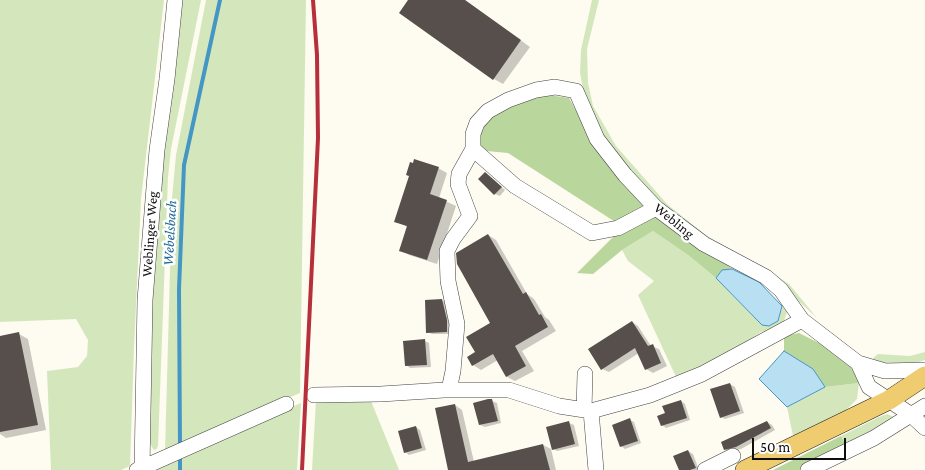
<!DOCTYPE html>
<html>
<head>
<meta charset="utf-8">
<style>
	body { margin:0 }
	#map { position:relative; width:925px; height:470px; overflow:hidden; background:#fefbf1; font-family:"Crimson Pro",serif }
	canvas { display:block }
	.scale { position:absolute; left:752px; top:438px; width:94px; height:22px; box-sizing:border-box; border:2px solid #0e0e0e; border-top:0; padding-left:6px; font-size:15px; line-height:18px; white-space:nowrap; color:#0e0e0e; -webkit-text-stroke:4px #fff; paint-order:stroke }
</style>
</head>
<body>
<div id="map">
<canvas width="925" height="470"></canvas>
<div class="scale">50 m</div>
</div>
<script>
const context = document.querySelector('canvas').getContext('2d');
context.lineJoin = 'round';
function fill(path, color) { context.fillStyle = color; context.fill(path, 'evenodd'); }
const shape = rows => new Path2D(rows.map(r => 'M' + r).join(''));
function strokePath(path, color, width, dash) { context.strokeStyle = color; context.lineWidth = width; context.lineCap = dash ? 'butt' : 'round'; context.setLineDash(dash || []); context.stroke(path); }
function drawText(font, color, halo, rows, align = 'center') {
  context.font = font + ' "Crimson Pro",serif'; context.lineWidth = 5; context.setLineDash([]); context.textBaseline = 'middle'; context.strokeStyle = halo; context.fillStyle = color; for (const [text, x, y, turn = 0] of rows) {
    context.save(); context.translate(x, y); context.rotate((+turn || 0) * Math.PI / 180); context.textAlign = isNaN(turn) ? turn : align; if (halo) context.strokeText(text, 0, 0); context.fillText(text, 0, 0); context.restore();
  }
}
const green = shape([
	[0,0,164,0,141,199,134,348,130,466,121,470,51,470,47,371,78,367,87,356,88,340,76,319,0,322],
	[180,0,201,0,171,149,168,177,158,446,156,450,153,449,149,441,150,344,158,195],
	[206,0,306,0,300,393,165,451,172,198,176,155],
	[592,0,599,0,587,49,588,83,593,106,616,146,668,205,707,236,761,266,789,284,817,318,790,293,717,247,652,198,603,135,585,100,580,73,581,50],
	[653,231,688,255,716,278,762,325,778,321,782,306,787,312,784,321,774,329,761,332,728,354,677,379,638,295,654,281,628,261,622,250],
	[925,352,925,360,910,365,901,367,876,362,873,358,878,354,910,356],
	[859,383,857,399,844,412,793,436,787,407,825,387],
	[316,400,371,401,399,470,312,470],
	[301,403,297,470,152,470,184,454],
	[887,414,894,417,847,447,841,436,879,417]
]);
const forest = shape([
	[542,94,569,98,595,145,646,207,620,225,508,153,487,151,476,146,482,125,503,109],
	[654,213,721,259,732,269,722,271,716,278,688,255,653,231,622,250,593,274,577,273,613,237],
	[799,333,829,348,851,367,859,383,825,387,813,369,784,351,784,336],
	[841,436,847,447,800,470,773,470]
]);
const water = shape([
	[732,269,759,282,782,306,778,321,769,326,762,325,716,278,722,270,732,269],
	[784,351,813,369,825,387,787,407,759,379,784,351]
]);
const shadow = shape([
	[410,0,465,0,530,47,503,84,494,79],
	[438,168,447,173,439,198,456,206,437,264,409,255,400,250,407,227,396,221],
	[489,176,505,190,500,196,495,194],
	[488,235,496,240,527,294,534,299,545,317,549,320,556,331,522,351,534,371,515,381,507,377,498,360,481,370,473,365,476,352,492,324],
	[442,300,447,303,451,334,432,334,428,332],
	[632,322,638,326,651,346,659,349,667,366,653,373,646,369,639,353,609,372,602,369],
	[19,334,28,339,46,430,6,438,0,434,0,337],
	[425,341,429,343,431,367,410,368,406,365],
	[730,384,735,387,744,413,725,419,721,417],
	[492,401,497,403,501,423,485,427,480,425],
	[681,401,685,404,690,420,666,428,662,425,666,414],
	[455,405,462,410,474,462,543,445,551,449,556,470,450,470],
	[630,420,634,422,641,443,625,449,621,446],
	[767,422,772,425,775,430,741,449,730,452,725,449],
	[569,423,574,425,579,446,557,451,553,449],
	[416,427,420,430,426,450,409,455,405,452],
	[688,451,693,454,699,470,680,470]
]);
const stream = shape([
	[180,448,179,289,184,165,220,0],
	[180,455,180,470]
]);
const building = shape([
	[408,0,465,0,521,40,493,80,399,13],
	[414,159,439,167,430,194,447,200,427,260,399,251,407,226,394,222,409,176,406,175,410,162,413,163],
	[485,172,502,187,494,195,478,179],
	[488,234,523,294,526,292,539,315,541,314,548,327,515,346,526,366,506,377,493,354,472,366,467,357,475,352,466,337,490,323,457,264,456,253],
	[442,299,447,320,447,332,426,333,425,300],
	[632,321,648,346,653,344,661,363,645,370,635,348,601,370,588,349],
	[19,332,38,425,0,432,0,336],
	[425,339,427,365,405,366,403,341],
	[730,383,740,411,720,418,710,389],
	[488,399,492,399,498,421,479,425,473,403],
	[681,400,687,418,661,426,657,416,665,413,662,406],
	[455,404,468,462,543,444,550,470,448,470,435,408],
	[630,418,638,441,620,447,612,425],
	[569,421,575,444,552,450,546,427],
	[767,421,771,428,736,447,724,450,721,442],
	[416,426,422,448,404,453,398,431],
	[688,450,696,468,690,470,679,470,673,456]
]);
const minor = shape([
	[473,149,515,186,592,233,618,228,656,208],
	[858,363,885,371,925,370],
	[449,390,453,371,457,324,448,281,447,251,453,239,470,216,458,184,459,174,473,149,473,134,477,123,488,111,508,100,536,90,555,87,576,91,597,139,625,175,656,208,704,244,766,277,781,290,802,320,858,363,869,387,910,414,925,428],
	[314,395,381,394,444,390,509,390,559,406,591,411,650,395,702,374,802,320],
	[584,410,585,374],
	[591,411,596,470],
	[137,470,286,404],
	[142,470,145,300,157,150,167,79,175,0],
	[705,470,733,456],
	[808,470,874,438,925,406]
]);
const major = shape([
	[745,470,889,400,925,376]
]);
const rail = shape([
	[302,470,318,138,317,55,313,0]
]);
const streetNames = [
	["Webling",674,221,39],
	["Weblinger Weg",150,234,-86]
];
const waterNames = [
	["Webelsbach",170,233,-87]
];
fill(green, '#d4e7bc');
fill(forest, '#b9d69d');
fill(water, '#b9dff2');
strokePath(water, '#4496c5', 1);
fill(shadow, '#0003');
strokePath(stream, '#4496c5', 4);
fill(building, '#564f4b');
strokePath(minor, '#414141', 16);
strokePath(major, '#1f1f1f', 20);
strokePath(minor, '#fff', 15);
strokePath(major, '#efcc70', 19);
strokePath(rail, '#b62f3a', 4);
drawText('14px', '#0e0e0e', '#fff', streetNames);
drawText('italic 15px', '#1f6899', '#fff', waterNames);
</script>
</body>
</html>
